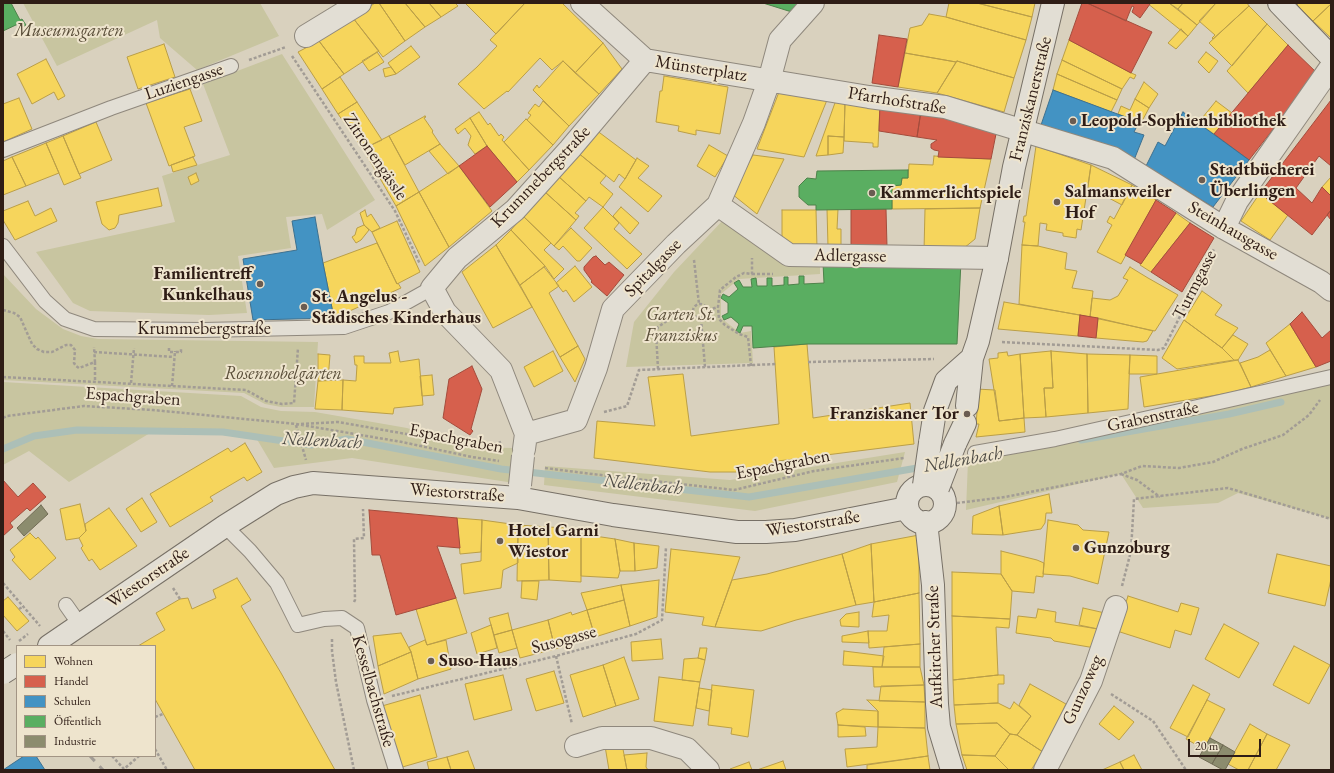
<!DOCTYPE html>
<html>
<head>
<meta charset="utf-8">
<style>
	body { margin:0 }
	#map { position:relative; width:1334px; height:773px; overflow:hidden; background:#d9d1be; font-family:"EB Garamond",serif }
	canvas { display:block }
	.frame { position:absolute; inset:0; border:4px solid #2f1d16; pointer-events:none }
	.legend { position:absolute; left:16px; top:645px; width:140px; height:112px; box-sizing:border-box; background:#eee4cd; border:1px solid #a29484; margin:0; padding:5px 7px; list-style:none; font-size:12px; color:#2f1d16 }
	.legend li { display:flex; align-items:center; gap:8px; height:20px }
	.legend b { width:20px; border:1px solid #a29484 }
	.scale { position:absolute; left:1188px; top:739px; width:73px; height:18px; box-sizing:border-box; border:2px solid #2f1d16; border-top:0; padding-left:5px; font-size:12px; line-height:14px; white-space:nowrap; color:#2f1d16; -webkit-text-stroke:3px #eee4cd; paint-order:stroke }
</style>
</head>
<body>
<div id="map">
<canvas width="1334" height="773"></canvas>
<div class="frame"></div>
<ul class="legend">
<li><b style="height:11px;background:#f6d55c"></b>Wohnen</li>
<li><b style="height:11px;background:#d6604d"></b>Handel</li>
<li><b style="height:11px;background:#4393c3"></b>Schulen</li>
<li><b style="height:11px;background:#5aae61"></b>Öffentlich</li>
<li><b style="height:11px;background:#8c8c6e"></b>Industrie</li>
</ul>
<div class="scale">20 m</div>
</div>
<script>
const context = document.querySelector('canvas').getContext('2d');
context.lineJoin = 'round';
function fill(path, color) { context.fillStyle = color; context.fill(path, 'evenodd'); }
const shape = rows => new Path2D(rows.map(r => 'M' + r).join(''));
function strokePath(path, color, width, dash) { context.strokeStyle = color; context.lineWidth = width; context.lineCap = dash ? 'butt' : 'round'; context.setLineDash(dash || []); context.stroke(path); }
function drawText(font, color, halo, rows, align = 'center') {
  context.font = font + ' "EB Garamond",serif'; context.lineWidth = 4; context.setLineDash([]); context.textBaseline = 'middle'; context.strokeStyle = halo; context.fillStyle = color; for (const [text, x, y, turn = 0] of rows) {
    context.save(); context.translate(x, y); context.rotate((+turn || 0) * Math.PI / 180); context.textAlign = isNaN(turn) ? turn : align; if (halo) context.strokeText(text, 0, 0); context.fillText(text, 0, 0); context.restore();
  }
}
const green = shape([
	[23,3,260,3,279,36,197,70,160,38,157,20,57,66],
	[282,54,375,200,327,230,322,214,286,217,291,248,238,256,247,313,209,315,90,311,73,303,36,252,175,222,162,176,230,155,203,84],
	[726,217,820,262,820,274,739,279,721,294,721,318,740,333,751,331,753,363,626,367,634,322,674,272],
	[3,274,36,309,63,329,81,336,98,339,318,342,314,407,281,407,265,404,244,393,3,380],
	[3,382,241,396,261,407,281,411,315,412,407,428,466,447,513,448,521,455,514,483,352,458,274,468,255,436,150,433,69,482,29,451,3,465],
	[1331,383,1331,519,1238,493,1218,503,1143,508,1121,474,966,510,968,461],
	[905,452,897,482,755,511,544,485,545,466,730,480]
]);
const homes = shape([
	[375,3,379,3,405,41,383,57,353,18,375,3],
	[379,3,405,3,425,27,405,41,379,3],
	[405,3,429,3,441,17,425,27,405,3],
	[429,3,455,3,458,6,441,17,429,3],
	[465,3,525,3,496,34,465,3],
	[525,3,562,3,603,43,575,73,563,61,552,70,540,58,508,92,507,91,484,109,458,84,477,67,497,46,490,40,525,3],
	[949,3,977,3,1032,17,1026,40,946,17,949,3],
	[977,3,1035,3,1032,17,977,3],
	[1147,3,1169,3,1197,25,1188,36,1147,3],
	[1169,3,1183,3,1178,9,1169,3],
	[1183,3,1216,3,1197,25,1178,9,1183,3],
	[1216,3,1247,3,1249,6,1213,39,1212,38,1215,35,1199,21,1216,3],
	[1299,3,1331,3,1331,4,1313,21,1297,5,1299,3],
	[1331,4,1331,38,1313,21,1331,4],
	[1249,6,1267,24,1232,66,1209,43,1249,6],
	[929,14,946,17,1026,40,1014,78,957,61,956,62,905,53,910,28,922,25,929,14],
	[353,18,379,51,344,74,319,41,353,18],
	[1267,24,1288,45,1248,93,1227,71,1267,24],
	[1181,29,1188,36,1176,49,1168,43,1181,29],
	[1069,40,1131,73,1136,75,1134,79,1130,77,1122,89,1062,60,1069,40],
	[319,41,344,74,322,89,298,52,319,41],
	[603,43,622,69,599,94,575,73,603,43],
	[164,44,175,77,138,89,127,57,164,44],
	[411,46,420,57,396,74,388,63,411,46],
	[377,52,384,62,369,71,362,61,377,52],
	[1206,52,1218,61,1209,73,1198,62,1206,52],
	[905,53,956,62,937,93,898,87,905,53],
	[46,59,65,96,58,100,54,92,32,104,17,74,46,59],
	[1062,60,1122,89,1117,100,1057,74,1062,60],
	[563,61,599,94,569,126,533,90,537,85,539,88,563,61],
	[957,61,1014,78,1004,112,937,93,957,61],
	[391,67,396,74,385,77,383,69,391,67],
	[1057,74,1117,100,1111,112,1053,90,1057,74],
	[664,76,728,87,720,134,696,130,696,135,678,131,679,126,656,122,660,91,662,91,664,76],
	[340,77,357,102,338,114,322,89,340,77],
	[1144,82,1158,94,1149,108,1135,99,1144,82],
	[190,89,202,121,184,127,195,156,169,166,146,103,190,89],
	[779,92,827,100,804,157,757,149,779,92],
	[19,98,32,129,3,142,3,104,19,98],
	[1135,99,1149,108,1141,123,1118,114,1121,106,1130,110,1135,99],
	[836,100,845,102,844,137,828,136,828,155,816,156,836,100],
	[543,101,569,126,553,145,527,120,531,115,528,113,535,104,539,107,543,101],
	[1216,101,1232,113,1214,134,1198,123,1216,101],
	[357,102,382,140,363,149,338,114,357,102],
	[845,102,880,105,878,147,873,147,873,143,844,141,845,102],
	[479,112,488,125,490,123,499,136,501,134,504,137,502,140,529,170,517,182,487,146,470,118,479,112],
	[425,116,426,117,424,118,433,131,432,132,440,144,405,165,389,136,425,116],
	[470,118,487,146,475,154,468,145,471,136,465,128,458,134,455,129,470,118],
	[526,119,553,145,529,170,504,142,526,119],
	[96,122,112,160,79,174,63,136,96,122],
	[596,130,636,160,625,179,619,174,614,182,577,152,596,130],
	[63,136,81,178,64,185,46,143,63,136],
	[389,136,419,192,396,206,363,149,389,136],
	[828,136,844,137,843,153,828,155,828,136],
	[46,143,59,173,26,186,12,157,46,143],
	[440,144,459,166,448,174,429,151,440,144],
	[709,145,728,156,715,177,697,166,709,145],
	[1036,146,1091,165,1081,230,1077,229,1076,238,1063,236,1063,233,1046,230,1047,224,1040,223,1038,246,1022,245,1025,222,1023,222,1024,216,1026,216,1036,146],
	[577,152,606,176,600,183,613,194,603,207,589,197,586,201,558,176,577,152],
	[753,155,784,159,757,214,732,194,753,155],
	[934,156,991,159,980,208,892,209,892,186,901,185,902,178,908,178,909,164,933,165,934,156],
	[12,157,26,186,3,195,3,161,12,157],
	[193,157,197,165,173,172,171,165,193,157],
	[637,158,649,166,638,178,662,196,648,212,619,187,625,179,637,158],
	[1091,165,1132,185,1122,205,1088,187,1091,165],
	[459,166,492,211,449,247,419,192,459,166],
	[196,173,199,181,191,185,188,177,196,173],
	[558,176,586,201,575,213,579,216,576,220,545,192,558,176],
	[1331,177,1331,196,1322,187,1331,177],
	[1132,185,1156,200,1121,264,1097,252,1112,225,1107,222,1110,216,1114,219,1132,185],
	[158,188,162,206,119,215,118,223,115,228,109,230,102,224,96,202,158,188],
	[419,192,449,247,425,266,396,206,419,192],
	[545,192,576,220,554,246,523,216,545,192],
	[1260,193,1288,215,1270,240,1241,221,1260,193],
	[28,201,35,216,51,208,57,221,15,240,3,220,3,211,28,201],
	[603,207,619,223,614,229,642,254,627,269,584,228,603,207],
	[621,207,639,223,630,234,613,216,621,207],
	[980,208,975,239,964,248,924,251,925,209,980,208],
	[827,209,838,209,837,229,841,229,841,247,828,247,827,209],
	[365,210,367,217,371,214,380,228,372,232,364,225,360,213,365,210],
	[782,210,816,210,817,248,791,247,782,238,782,210],
	[1176,213,1190,223,1151,272,1140,265,1176,213],
	[523,216,551,243,544,250,564,269,554,279,545,266,511,230,523,216],
	[397,221,420,272,397,284,372,232,397,221],
	[364,225,369,230,361,240,356,243,352,237,355,235,357,228,364,225],
	[571,228,592,248,580,261,577,261,563,246,559,250,554,246,571,228],
	[511,230,545,266,520,285,496,245,511,230],
	[377,243,397,284,398,283,401,288,334,318,323,263,377,243],
	[496,245,532,307,493,328,462,272,496,245],
	[1022,245,1038,246,1067,253,1065,269,1077,271,1072,288,1093,291,1090,317,1019,304,1022,245],
	[575,266,592,287,574,302,566,290,563,292,556,283,575,266],
	[544,267,559,286,549,293,578,346,560,357,520,285,544,267],
	[1130,267,1148,278,1178,295,1155,331,1090,317,1092,298,1110,300,1118,296,1128,280,1123,278,1130,267],
	[1202,291,1222,305,1215,315,1238,328,1222,348,1184,320,1202,291],
	[1004,302,1080,315,1078,336,998,329,1004,302],
	[1098,318,1153,331,1147,341,1143,342,1096,338,1098,318],
	[1184,320,1222,348,1234,360,1177,369,1162,358,1184,320],
	[1290,324,1316,367,1286,376,1266,343,1290,324],
	[1233,335,1248,344,1238,360,1234,360,1222,348,1233,335],
	[807,344,813,418,910,403,914,444,778,461,747,472,710,472,594,458,597,421,655,426,648,377,683,374,691,436,779,424,774,347,807,344],
	[578,346,585,359,575,382,560,357,578,346],
	[1270,350,1286,376,1251,387,1240,363,1258,357,1270,350],
	[398,351,400,362,419,359,423,405,394,408,393,414,342,410,343,380,356,381,357,365,355,365,354,356,364,356,364,363,391,363,389,353,398,351],
	[553,351,563,371,534,387,524,367,553,351],
	[1051,351,1087,354,1088,413,1046,417,1044,388,1053,388,1051,351],
	[1051,351,1053,388,1044,388,1046,417,1024,418,1020,354,1051,351],
	[1007,352,1008,356,1020,354,1024,418,999,421,989,359,998,358,998,353,1007,352],
	[318,354,330,355,328,380,318,381,318,354],
	[1087,354,1130,355,1128,409,1088,413,1087,354],
	[1130,355,1157,356,1157,374,1129,374,1130,355],
	[1238,360,1251,387,1229,393,1144,407,1140,377,1238,360],
	[432,375,434,395,422,396,420,376,432,375],
	[343,380,342,410,315,409,318,381,343,380],
	[976,389,995,390,999,421,1024,418,1025,432,976,437,979,424,976,424,978,400,976,389],
	[245,443,262,472,247,481,244,477,210,497,213,501,170,527,150,494,228,448,231,452,245,443],
	[1049,494,1052,513,1046,513,1045,523,1041,529,1003,535,999,506,1049,494],
	[142,498,157,522,141,532,126,509,142,498],
	[80,504,86,531,79,538,66,540,60,509,80,504],
	[999,506,1003,535,972,534,973,516,999,506],
	[109,508,137,546,100,570,92,559,89,561,81,548,83,546,79,538,86,531,85,524,109,508],
	[457,518,482,520,481,552,460,554,457,518],
	[482,520,518,525,518,563,503,570,501,588,464,594,461,564,481,561,482,520],
	[1048,520,1078,525,1083,530,1109,532,1098,584,1070,576,1043,574,1048,520],
	[518,525,548,527,549,580,517,581,518,525],
	[548,527,568,528,568,533,581,534,581,582,549,580,548,527],
	[30,533,36,539,38,537,56,558,30,580,12,560,15,557,10,550,30,533],
	[581,534,615,539,620,571,618,578,581,576,581,534],
	[919,535,919,593,874,602,871,544,919,535],
	[615,539,634,543,635,571,620,571,615,539],
	[634,543,659,546,657,568,635,571,634,543],
	[871,544,874,602,856,605,842,554,871,544],
	[671,549,740,557,715,627,702,625,704,617,665,612,671,549],
	[1001,551,1037,560,1044,563,1043,577,1036,576,1034,593,1012,591,1001,574,1001,551],
	[842,554,856,605,796,620,761,631,715,627,732,580,767,574,842,554],
	[1277,554,1331,566,1331,579,1325,606,1268,593,1277,554],
	[952,572,1001,574,1012,591,1010,619,952,616,952,572],
	[237,578,251,600,241,606,281,673,335,770,195,770,155,699,155,646,138,646,165,630,156,613,180,599,188,598,192,609,216,598,213,590,237,578],
	[659,580,657,617,630,626,621,585,659,580],
	[522,581,539,581,537,600,521,598,522,581],
	[621,585,624,600,587,610,581,593,621,585],
	[919,593,920,644,869,648,868,631,887,631,889,615,872,617,874,602,919,593],
	[1128,596,1178,612,1181,603,1199,608,1191,635,1175,630,1170,648,1117,631,1128,596],
	[8,597,29,621,17,631,3,615,3,601,8,597],
	[456,598,467,633,427,645,416,609,456,598],
	[624,600,630,626,595,637,587,610,624,600],
	[1083,608,1105,613,1098,629,1079,625,1083,608],
	[1038,609,1056,612,1055,622,1098,629,1095,648,1054,641,1051,638,1016,633,1018,616,1036,618,1038,609],
	[587,610,595,637,555,649,548,620,571,612,572,615,587,610],
	[859,612,859,627,841,626,840,620,846,614,859,612],
	[508,613,512,630,494,635,489,618,508,613],
	[952,616,1010,619,1009,628,996,627,998,675,953,680,952,616],
	[548,620,555,649,520,658,512,630,548,620],
	[1224,624,1259,643,1239,678,1205,659,1224,624],
	[491,625,497,648,477,654,471,633,491,625],
	[512,630,517,648,499,653,494,635,512,630],
	[868,631,869,643,842,642,842,636,868,631],
	[401,633,411,652,378,666,373,636,401,633],
	[661,639,663,659,632,661,631,642,661,639],
	[425,640,427,645,446,640,451,669,418,679,411,652,409,647,425,640],
	[920,644,920,667,882,667,884,647,920,644],
	[1294,646,1330,665,1309,704,1273,685,1294,646],
	[700,648,707,648,705,660,698,658,700,648],
	[844,651,884,656,882,667,843,665,844,651],
	[411,652,418,679,384,694,378,666,411,652],
	[624,657,639,699,616,706,603,665,624,657],
	[698,658,705,660,700,682,682,680,684,659,698,658],
	[603,665,616,706,583,717,570,675,603,665],
	[873,667,920,667,924,685,874,687,873,667],
	[554,671,564,703,536,711,526,679,554,671],
	[503,675,512,710,474,720,465,684,503,675],
	[998,675,1004,675,1004,684,998,684,998,703,954,705,953,680,998,675],
	[659,677,700,682,693,726,654,721,659,677],
	[1030,684,1066,704,1043,752,1017,735,1031,716,1019,705,1030,684],
	[712,685,754,690,748,737,731,734,732,728,708,725,712,685],
	[924,685,925,702,879,701,881,686,924,685],
	[1193,685,1210,694,1188,737,1170,728,1193,685],
	[699,688,712,690,709,711,696,708,699,688],
	[420,695,437,757,399,768,382,706,420,695],
	[867,700,925,702,925,728,878,727,878,711,867,700],
	[1207,700,1225,709,1204,749,1186,739,1207,700],
	[1014,702,1031,716,1017,735,1010,734,997,723,956,724,954,705,998,703,1010,709,1014,702],
	[1114,706,1134,722,1119,740,1099,724,1114,706],
	[843,709,878,711,878,727,838,725,836,713,843,709],
	[997,723,1010,734,995,756,962,755,956,724,997,723],
	[1250,724,1267,734,1248,770,1239,770,1228,764,1250,724],
	[838,725,865,727,866,736,838,737,838,725],
	[878,727,925,728,928,756,847,767,845,749,877,747,878,727],
	[1010,734,1017,735,1043,752,1031,770,1009,770,995,756,1010,734],
	[1267,734,1290,745,1276,770,1248,770,1267,734],
	[622,744,627,770,609,770,605,746,622,744],
	[468,751,475,770,451,770,447,757,468,751],
	[647,753,646,767,648,770,627,770,624,755,647,753],
	[962,755,995,756,1009,770,967,770,962,755],
	[1134,755,1142,770,1124,770,1120,762,1134,755],
	[928,756,930,770,867,770,867,765,928,756],
	[447,757,451,770,429,770,427,762,447,757],
	[783,761,786,770,757,770,783,761],
	[749,762,752,770,730,770,730,769,749,762],
	[1120,762,1124,770,1102,770,1120,762]
]);
const shops = shape([
	[1082,3,1087,3,1152,32,1131,73,1069,40,1082,3],
	[1087,3,1147,3,1150,4,1140,18,1132,12,1134,7,1132,6,1126,21,1087,3],
	[879,35,907,39,898,87,872,83,879,35],
	[1288,45,1317,73,1249,160,1214,134,1288,45],
	[1331,100,1331,166,1319,156,1296,188,1312,203,1322,187,1331,196,1331,210,1312,235,1260,193,1331,100],
	[880,105,921,111,917,137,879,131,880,105],
	[921,111,997,129,991,159,938,157,939,151,934,150,931,148,931,144,937,140,917,137,921,111],
	[487,146,517,182,490,207,459,166,487,146],
	[1156,200,1176,213,1141,264,1125,255,1156,200],
	[851,209,886,209,887,247,851,247,851,209],
	[1331,210,1331,220,1327,215,1331,210],
	[1190,223,1214,238,1182,292,1151,272,1190,223],
	[596,256,605,265,609,262,624,275,607,296,591,282,592,281,584,270,584,267,593,257,596,256],
	[1302,312,1322,338,1331,330,1331,361,1316,367,1290,324,1302,312],
	[1080,315,1098,318,1096,338,1078,336,1080,315],
	[472,366,482,389,471,429,473,431,470,435,443,418,449,379,472,366],
	[3,480,18,497,33,483,46,497,30,511,27,508,10,523,13,527,3,536,3,480],
	[369,510,457,518,460,548,437,546,456,598,396,615,380,555,372,555,369,510]
]);
const schools = shape([
	[1053,90,1139,122,1134,132,1144,135,1134,160,1041,125,1053,90],
	[1183,112,1249,160,1213,207,1146,166,1158,142,1165,146,1183,112],
	[315,217,323,263,334,318,253,320,243,259,297,250,292,221,315,217],
	[24,756,36,756,45,770,3,770,24,756]
]);
const public = shape([
	[3,3,11,3,20,20,22,19,26,25,21,28,18,24,3,31,3,3],
	[763,3,799,3,795,13,763,3],
	[908,170,908,178,902,178,901,185,892,186,892,209,816,210,816,205,808,205,799,197,799,186,807,178,816,179,817,171,908,170],
	[961,261,957,344,807,344,753,348,752,326,743,326,740,333,736,331,739,324,731,317,724,320,722,316,728,313,728,303,721,298,723,294,729,297,738,289,734,283,739,280,743,287,752,287,751,279,756,278,757,286,767,286,767,278,772,278,772,286,784,285,784,277,788,277,788,285,799,284,799,276,804,276,804,284,824,283,823,263,961,261]
]);
const industry = shape([
	[41,505,48,514,24,536,17,528,41,505],
	[1210,738,1223,745,1212,764,1199,757,1210,738],
	[1223,745,1235,752,1225,770,1223,770,1212,764,1223,745]
]);
const stream = shape([
	[1081,440,1229,414,1281,402],
	[3,449,34,436,77,430,223,432,311,445,347,439,501,469,749,497,923,467],
	[951,462,980,457]
]);
const path = shape([
	[292,56,395,211,420,264],
	[249,60,286,47],
	[694,260,699,304],
	[752,274,773,274],
	'693 311a7 7 0 1 1 14 0a7 7 0 1 1-14 0Z',
	[3,310,14,313,20,317,32,344,37,349,44,352,52,352,66,345,71,345,75,350,74,363,76,366,79,368,95,362,94,347],
	[708,310,718,307],
	[701,319,705,367],
	[1002,342,1158,350,1164,348,1214,249],
	[169,348,169,352,175,352,175,351],
	[94,352,174,357],
	[95,362,95,381],
	[808,362,934,359],
	[751,366,748,337,739,334,725,325,719,319,718,307,720,290,736,277,744,273,752,274,752,258],
	[658,369,656,332,658,327,674,316,693,312],
	[3,377,246,390,266,401,282,404,294,403,298,348],
	[131,383,134,348],
	[172,386,175,352,181,352,181,349],
	[604,412,627,406,639,370,776,364],
	[3,418,7,416,84,406,153,410,296,424,402,442,472,457,499,461],
	[301,424,338,422,469,445,496,444,501,442],
	[296,425,306,460],
	[545,468,592,474,734,490,814,471,904,458],
	[1121,474,1137,480,1160,497],
	[957,503,1005,497,1121,474,1142,466,1179,468,1213,462,1242,449,1283,435,1309,415,1320,400],
	[3,583,40,626],
	[1122,586,1131,551,1134,499,1228,488,1331,519],
	[173,588,180,599],
	[354,602,355,600,354,539,364,538,363,509],
	[19,609,24,606],
	[3,631,10,640],
	[332,639,332,651,336,682,354,770],
	[19,641,28,634],
	[556,656,572,724],
	[1111,694,1153,721,1186,770],
	[392,696,556,656,636,634,662,620,666,547],
	[155,717,163,714],
	[155,749,167,770],
	[112,756,124,769,139,756]
]);
const lane = shape([
	[3,150,111,108,231,66],
	[3,246,45,301,65,319,94,329,203,330,344,327,389,312,432,288],
	[975,453,1055,439,1331,377],
	[225,526,250,551,277,583,298,625,324,619,342,618,357,628,374,700,396,770],
	[66,605,80,625]
]);
const street = shape([
	[582,3,645,60,869,97,945,107,1113,158,1224,228,1321,282,1331,290],
	[306,36,360,3],
	[718,205,789,255,997,258],
	[1224,228,1237,201,1331,67],
	[526,434,576,420,596,368,613,309,676,244,718,205,754,123,769,81,780,40,813,3],
	[524,449,526,434,501,370,445,312,432,288,457,258,515,210,570,149,645,60],
	[576,746,602,738,651,738,687,749,708,770],
	[1045,770,1091,681,1116,607]
]);
const secondary = shape([
	[1279,3,1331,57],
	[967,406,972,358,978,341,997,258,1014,167,1053,3],
	[930,443,935,411,946,381,972,358],
	[955,444,965,423],
	'907 504a19 19 0 1 1 38 0a19 19 0 1 1-38 0Z',
	[926,522,933,585,937,704,939,727,952,770],
	[49,646,225,526,276,494,294,487,313,483,518,498,613,515,737,532,766,532,795,530,907,508]
]);
const rail = shape([
	[3,660,17,675],
	[90,756,103,770]
]);
const streetBridge = shape([
	[520,485,523,456]
]);
const secondaryBridge = shape([
	[924,485,930,443],
	[938,488,955,444],
	[3,673,17,664]
]);
const markers = [
	[1073,121,4,"#6a5c51"],
	[1202,180,4,"#6a5c51"],
	[872,193,4,"#6a5c51"],
	[1057,202,4,"#6a5c51"],
	[260,284,4,"#6a5c51"],
	[304,307,4,"#6a5c51"],
	[967,414,4,"#6a5c51"],
	[500,541,4,"#6a5c51"],
	[1076,548,4,"#6a5c51"],
	[431,661,4,"#6a5c51"]
];
const parkNames = [
	["Museumsgarten",69,31],
	["Garten St.",681,315],
	["Franziskus",681,336],
	["Rosennobelgärten",283,374]
];
const streetNames = [
	["Münsterplatz",701,69,9],
	["Luziengasse",184,82,-19],
	["Franziskanerstraße",1031,99,-76],
	["Pfarrhofstraße",897,101,9],
	["Zitronengässle",375,157,56],
	["Krummebergstraße",541,177,-46],
	["Steinhausgasse",1233,231,30],
	["Adlergasse",850,256,1],
	["Spitalgasse",653,268,-46],
	["Turmgasse",1195,285,-63],
	["Krummebergstraße",204,329],
	["Espachgraben",133,397,4],
	["Grabenstraße",1153,417,-12],
	["Espachgraben",456,439,11],
	["Espachgraben",783,465,-11],
	["Wiestorstraße",457,493,4],
	["Wiestorstraße",813,524,-9],
	["Wiestorstraße",148,578,-34],
	["Susogasse",564,640,-15],
	["Aufkircher Straße",935,647,-92],
	["Gunzoweg",1083,690,-66],
	["Kesselbachstraße",373,691,74]
];
const poiNames = [
	["Leopold-Sophienbibliothek",1081,121],
	["Stadtbücherei",1210,170],
	["Überlingen",1210,191],
	["Salmansweiler",1065,192],
	["Hof",1065,213],
	["Kammerlichtspiele",880,193],
	["Familientreff",252,274,"right"],
	["Kunkelhaus",252,295,"right"],
	["St. Angelus -",312,297],
	["Städisches Kinderhaus",312,318],
	["Franziskaner Tor",959,414,"right"],
	["Hotel Garni",508,531],
	["Wiestor",508,552],
	["Gunzoburg",1084,548],
	["Suso-Haus",439,661]
];
const waterNames = [
	["Nellenbach",322,441,3],
	["Nellenbach",963,460,-10],
	["Nellenbach",643,485,6]
];
fill(green, '#c8c5a0');
fill(homes, '#f6d55c');
strokePath(homes, '#ba9e47', 1);
fill(shops, '#d6604d');
strokePath(shops, '#a44c3c', 1);
fill(schools, '#4393c3');
strokePath(schools, '#3d708f', 1);
fill(public, '#5aae61');
strokePath(public, '#4d824a', 1);
fill(industry, '#8c8c6e');
strokePath(industry, '#706b54', 1);
strokePath(stream, '#acbfb7', 7);
strokePath(lane, '#8f887d', 16);
strokePath(street, '#8f887d', 24);
strokePath(secondary, '#777066', 24);
strokePath(path, '#a29c95', 2.5, [3, 2]);
strokePath(lane, '#e2ded4', 14);
strokePath(street, '#e2ded4', 22);
strokePath(secondary, '#e2ded4', 22);
strokePath(rail, '#a29c95', 3, [7, 7]);
strokePath(streetBridge, '#8f887d', 24, []);
strokePath(secondaryBridge, '#777066', 24, []);
strokePath(streetBridge, '#e2ded4', 22);
strokePath(secondaryBridge, '#e2ded4', 22);
for (const [x, y, r, color] of markers) { const dot = new Path2D(); dot.arc(x, y, r, 0, 2 * Math.PI); context.fillStyle = color; context.fill(dot); strokePath(dot, '#eee4cd', 1.5); }
drawText('italic 18px', '#594d38', '#eee4cd', parkNames);
drawText('18px', '#2f1d16', '#eee4cd', streetNames);
drawText('bold 18px', '#2f1d16', '#eee4cd', poiNames, 'left');
drawText('italic 19px', '#4e4b45', '#eee4cd', waterNames);
</script>
</body>
</html>
